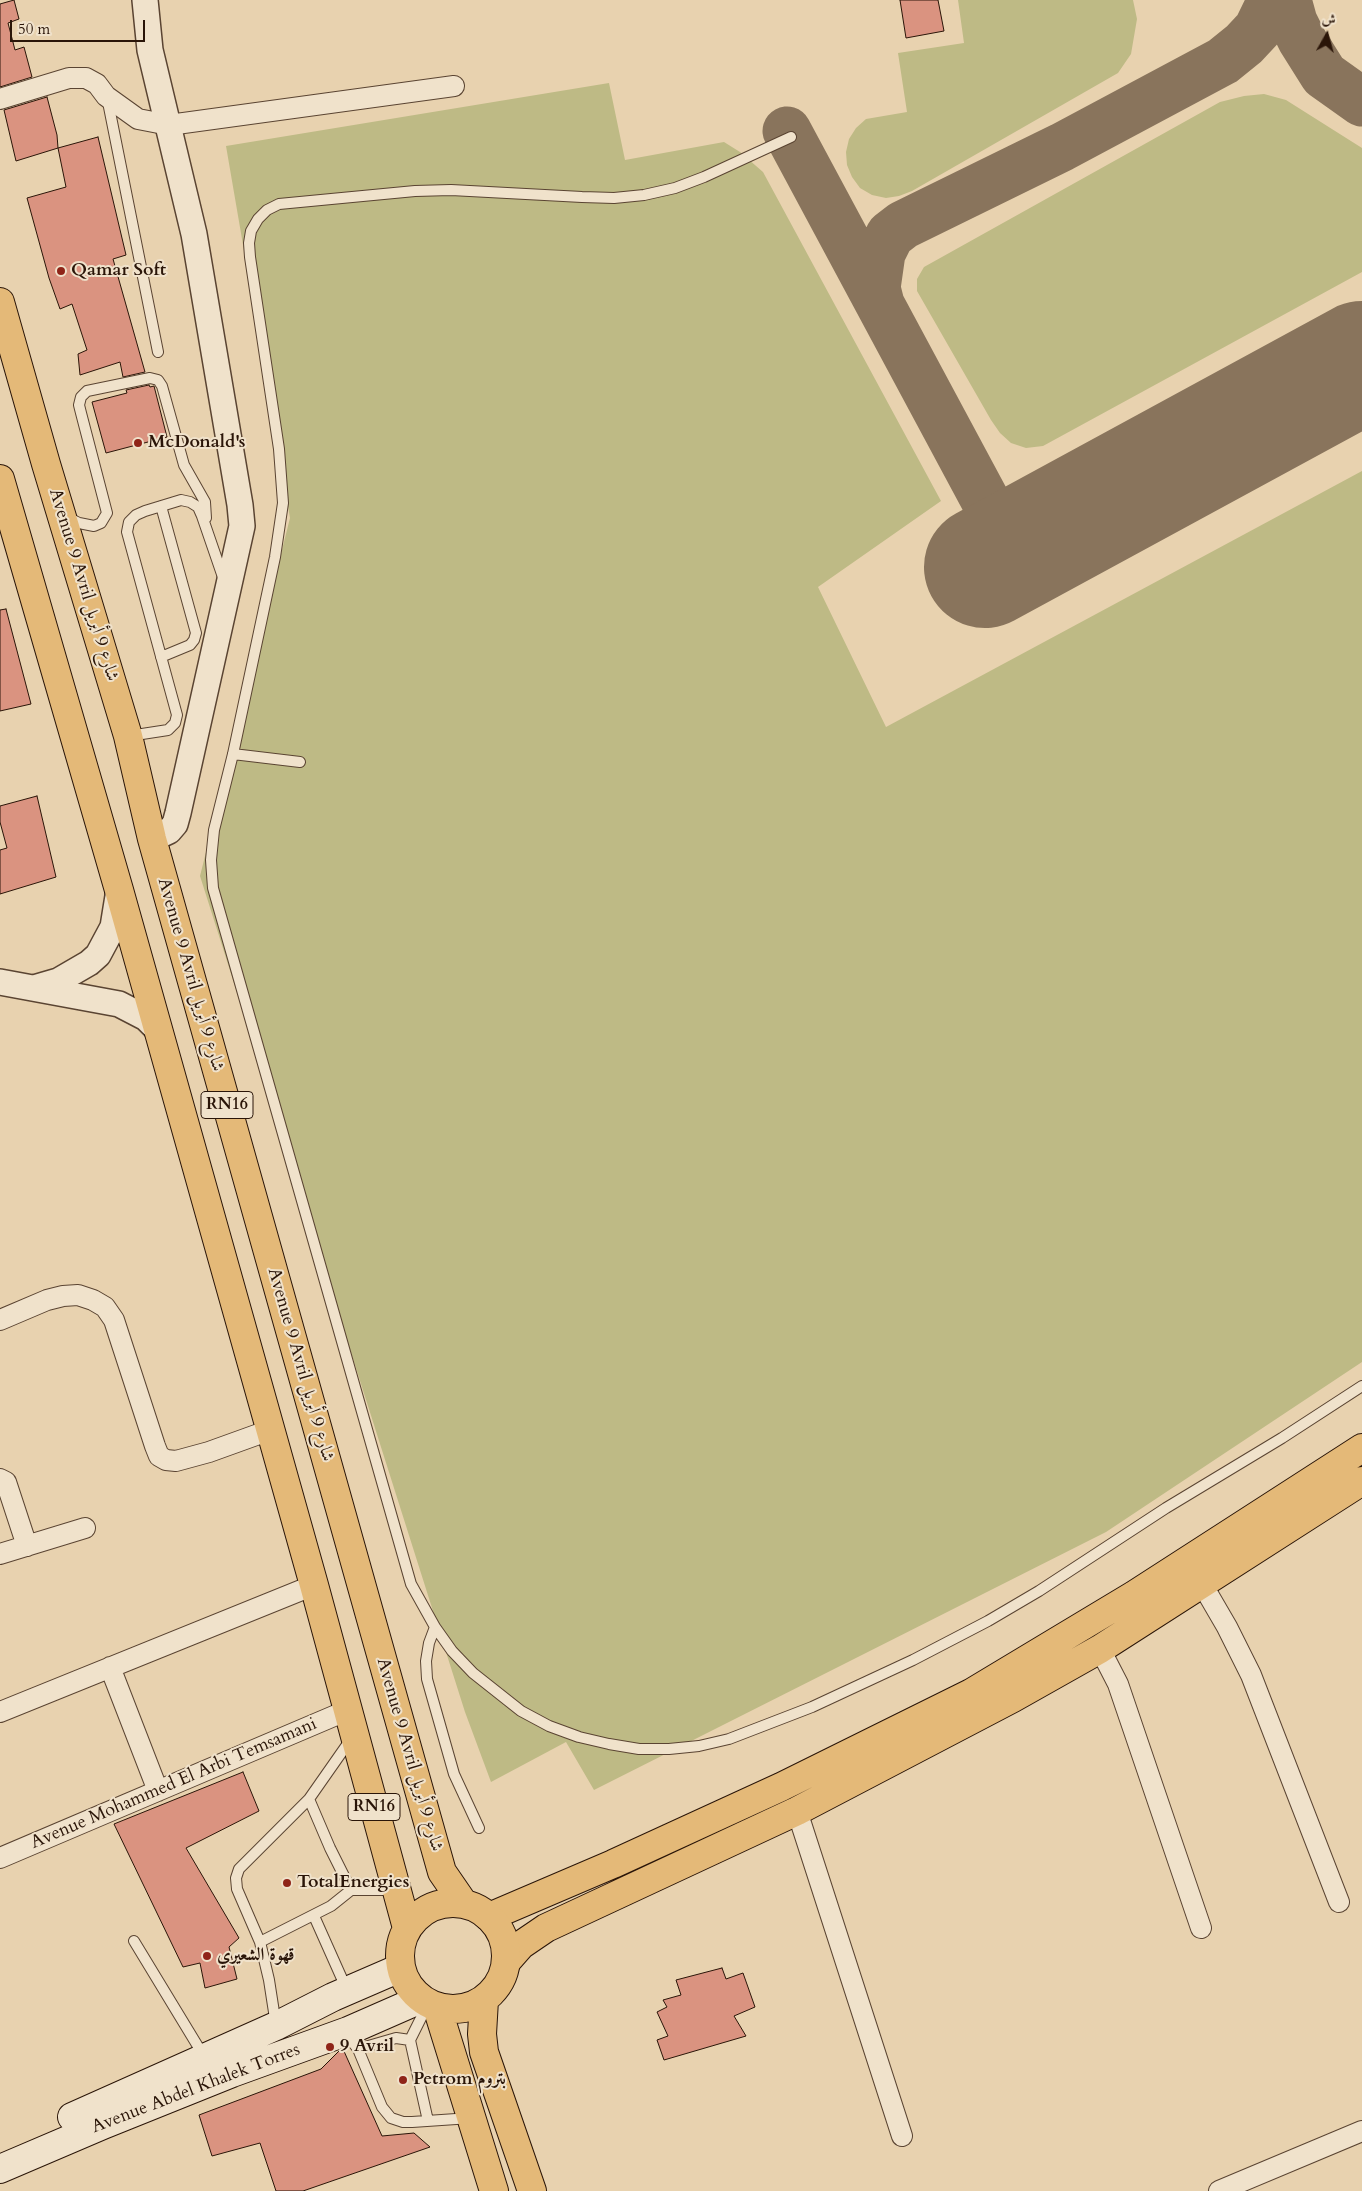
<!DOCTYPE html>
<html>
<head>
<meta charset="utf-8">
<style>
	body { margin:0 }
	#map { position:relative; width:1362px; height:2191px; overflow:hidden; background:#e8d2af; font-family:Cardo,Amiri,serif }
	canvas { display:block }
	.north { position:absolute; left:1302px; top:10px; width:50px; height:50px; -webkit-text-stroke:4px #f0e2cb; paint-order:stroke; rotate:7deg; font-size:14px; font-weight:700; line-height:20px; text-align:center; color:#2a1508 }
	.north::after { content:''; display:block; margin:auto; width:18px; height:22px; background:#2a1508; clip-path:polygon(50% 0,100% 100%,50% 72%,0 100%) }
	.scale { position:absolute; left:10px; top:20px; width:135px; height:22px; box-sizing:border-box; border:2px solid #2a1508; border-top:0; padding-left:6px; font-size:15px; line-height:18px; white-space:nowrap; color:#2a1508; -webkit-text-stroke:4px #f0e2cb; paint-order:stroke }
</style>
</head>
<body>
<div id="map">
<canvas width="1362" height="2191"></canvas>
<div class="north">ش</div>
<div class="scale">50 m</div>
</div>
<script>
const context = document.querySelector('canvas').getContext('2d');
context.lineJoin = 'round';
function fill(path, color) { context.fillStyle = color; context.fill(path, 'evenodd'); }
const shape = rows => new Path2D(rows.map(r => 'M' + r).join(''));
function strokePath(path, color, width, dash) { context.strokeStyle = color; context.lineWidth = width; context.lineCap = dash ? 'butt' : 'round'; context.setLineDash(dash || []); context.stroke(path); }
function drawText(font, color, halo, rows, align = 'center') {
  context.font = font + ' Cardo,Amiri,serif'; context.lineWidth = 4; context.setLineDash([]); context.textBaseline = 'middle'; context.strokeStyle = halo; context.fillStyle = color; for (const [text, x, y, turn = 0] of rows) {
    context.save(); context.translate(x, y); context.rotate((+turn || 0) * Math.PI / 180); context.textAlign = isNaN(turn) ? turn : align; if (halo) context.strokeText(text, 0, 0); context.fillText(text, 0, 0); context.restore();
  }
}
const green = shape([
	[958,0,1133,0,1137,19,1131,54,1118,73,912,191,899,196,886,198,872,195,860,188,852,177,847,165,846,152,849,139,856,128,866,119,907,112,898,53,964,43],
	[609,83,625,160,724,142,740,152,763,172,941,501,818,587,886,727,1362,471,1362,1362,1106,1532,594,1790,566,1742,491,1782,465,1712,200,876,290,518,226,146],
	[1264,94,1286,100,1362,148,1362,272,1043,446,1026,448,1011,443,1000,433,991,420,917,291,917,279,924,267,1220,102,1244,96]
]);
const taxiway = shape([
	[1287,0,1293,22,1302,40,1324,75,1362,102],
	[787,131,1013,552],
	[880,304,876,288,881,253,890,235,903,225,1062,147,1223,61,1244,44,1258,29,1272,0]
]);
const runway = shape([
	[985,567,1362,362]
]);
const building = shape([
	[14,0,19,19,8,23,15,50,24,47,32,77,0,87,0,4,14,0],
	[900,0,938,0,944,31,906,38,900,0],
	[47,97,57,135,58,148,16,161,4,110,47,97],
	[98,137,126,255,113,259,145,372,123,377,120,362,80,375,78,354,87,350,72,304,60,309,49,278,27,198,66,187,58,148,98,137],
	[149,385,150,387,154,386,167,437,106,453,92,402,127,393,126,390,149,385],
	[6,609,31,704,0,711,0,610,6,609],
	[37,796,56,877,0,894,0,850,7,848,0,822,0,806,37,796],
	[243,1772,259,1811,186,1848,239,1938,229,1947,237,1979,205,1988,200,1963,183,1967,114,1824,243,1772],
	[722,1968,726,1979,743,1973,755,2007,734,2016,746,2036,664,2060,657,2040,668,2036,657,2012,667,2007,663,2000,681,1995,676,1980,722,1968],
	[343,2049,382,2136,414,2133,430,2147,303,2191,276,2191,260,2143,212,2156,199,2115,321,2069,339,2051,343,2049]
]);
const service = shape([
	[107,97,158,352],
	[791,137,704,177,675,188,644,195,614,198,582,197,451,190,415,191,279,204,267,210,258,219,251,231,249,243,250,257,279,449,283,503,275,557,233,754,214,830,211,860,213,888,411,1584,435,1627,452,1651,473,1673,521,1711,549,1726,579,1737,609,1744,639,1749,669,1749,699,1746,729,1739,812,1707,913,1660,988,1621,1039,1591,1166,1508,1282,1438,1362,1386],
	[161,506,196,633,194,640,190,645,161,657],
	[67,517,79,523,94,526,101,523,107,513,81,413,79,405,81,397,87,391,150,378,158,380,162,386,184,465,205,502,206,518],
	[129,736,168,730,175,723,177,715,127,532,129,522,136,515,145,511,181,500,190,502,198,507,202,516,224,580],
	[233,754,300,762],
	[435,1627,429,1643,426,1661,427,1679,454,1774,479,1828],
	[309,1799,330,1848,351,1890],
	[314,1916,347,1990],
	[134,1941,205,2058],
	[260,1942,331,1906,351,1890,395,1890],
	[428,2004,410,2040,428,2121],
	[276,2025,269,1980,260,1942,237,1889,236,1878,239,1869,309,1799,351,1739],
	[345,2033,358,2049,382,2107,391,2118,403,2122,412,2122,471,2118],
	[358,2049,396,2038,410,2040]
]);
const minor = shape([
	[0,99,69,78,86,78,97,84,106,96,138,119,169,125,454,86],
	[0,1320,47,1300,63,1296,78,1295,93,1300,105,1307,114,1320,155,1446,159,1456,166,1460,176,1461,209,1452,270,1430],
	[0,1479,6,1482,27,1546],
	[0,1554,85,1528],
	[1202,1584,1227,1627,1251,1675,1339,1902],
	[1100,1649,1118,1684,1201,1928],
	[110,1667,158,1791],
	[0,1712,314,1585],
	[797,1811,902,2136],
	[0,1858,348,1710],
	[1219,2191,1362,2131]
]);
const tertiary = shape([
	[145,0,150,50,194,234,240,505,242,526,178,813,175,824,169,831,152,839],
	[0,982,119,1004,146,1018,158,1030],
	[34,988,58,981,89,963,98,955,113,927,119,890]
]);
const secondary = shape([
	[72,2117,276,2026,333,1997,400,1968],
	[0,2169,103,2125,232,2073,348,2031,421,1999]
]);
const primary = shape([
	[489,1917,613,1864,781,1787,971,1693,1134,1595,1362,1448],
	[506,1962,521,1945,546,1928,797,1811,1013,1698,1100,1649,1362,1481]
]);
const trunk = shape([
	[0,302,46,464,128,736,152,839,442,1872,464,1904],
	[0,479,119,890,314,1585,407,1928],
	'400 1956a53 53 0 1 1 106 0a53 53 0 1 1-106 0Z',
	[484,2000,482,2034,484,2052,532,2191],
	[437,2007,494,2191]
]);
const markers = [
	[61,271,5,"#8f2418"],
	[138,443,5,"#8f2418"],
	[287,1883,5,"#8f2418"],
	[207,1956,5,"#8f2418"],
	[330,2047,5,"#8f2418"],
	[403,2080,5,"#8f2418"]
];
const shields = [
	[227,1105,52],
	[374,1807,52]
];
const shieldNames = [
	["RN16",227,1105],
	["RN16",374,1807]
];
const poiNames = [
	["Qamar Soft",71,271],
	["McDonald's",148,443],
	["TotalEnergies",297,1883],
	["قهوة الشعيري",217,1956],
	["9 Avril",340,2047],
	["Petrom بتروم",413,2080]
];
const streetNames = [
	["Avenue 9 Avril شارع 9 أبريل",83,585,73],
	["Avenue 9 Avril شارع 9 أبريل",190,975,74],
	["Avenue 9 Avril شارع 9 أبريل",300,1365,74],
	["Avenue 9 Avril شارع 9 أبريل",409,1755,74],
	["Avenue Mohammed El Arbi Temsamani",174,1784,-23],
	["Avenue Abdel Khalek Torres",196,2089,-21]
];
fill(green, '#beba85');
strokePath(taxiway, '#89745c', 49);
strokePath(runway, '#89745c', 122);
fill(building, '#da9380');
strokePath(building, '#2a1508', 1);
strokePath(service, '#5a4432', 12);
strokePath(minor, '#5a4432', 22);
strokePath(tertiary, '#5a4432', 28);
strokePath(secondary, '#2a1508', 30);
strokePath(primary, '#2a1508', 30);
strokePath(trunk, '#2a1508', 30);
strokePath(service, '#f0e2cb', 10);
strokePath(minor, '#f0e2cb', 20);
strokePath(tertiary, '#f0e2cb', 25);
strokePath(secondary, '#f0e2cb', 28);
strokePath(primary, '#e4b978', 28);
strokePath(trunk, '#e4b978', 28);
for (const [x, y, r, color] of markers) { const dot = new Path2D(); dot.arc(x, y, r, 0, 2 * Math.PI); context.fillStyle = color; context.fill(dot); strokePath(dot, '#f0e2cb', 2); }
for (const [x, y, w] of shields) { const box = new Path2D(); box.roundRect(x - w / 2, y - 13.5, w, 27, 4); context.fillStyle = '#f0e2cb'; context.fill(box); strokePath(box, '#2a1508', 1); }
drawText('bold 16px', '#2a1508', null, shieldNames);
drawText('bold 18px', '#2a1508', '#f0e2cb', poiNames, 'left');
drawText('18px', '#2a1508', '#f0e2cb', streetNames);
</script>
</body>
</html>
